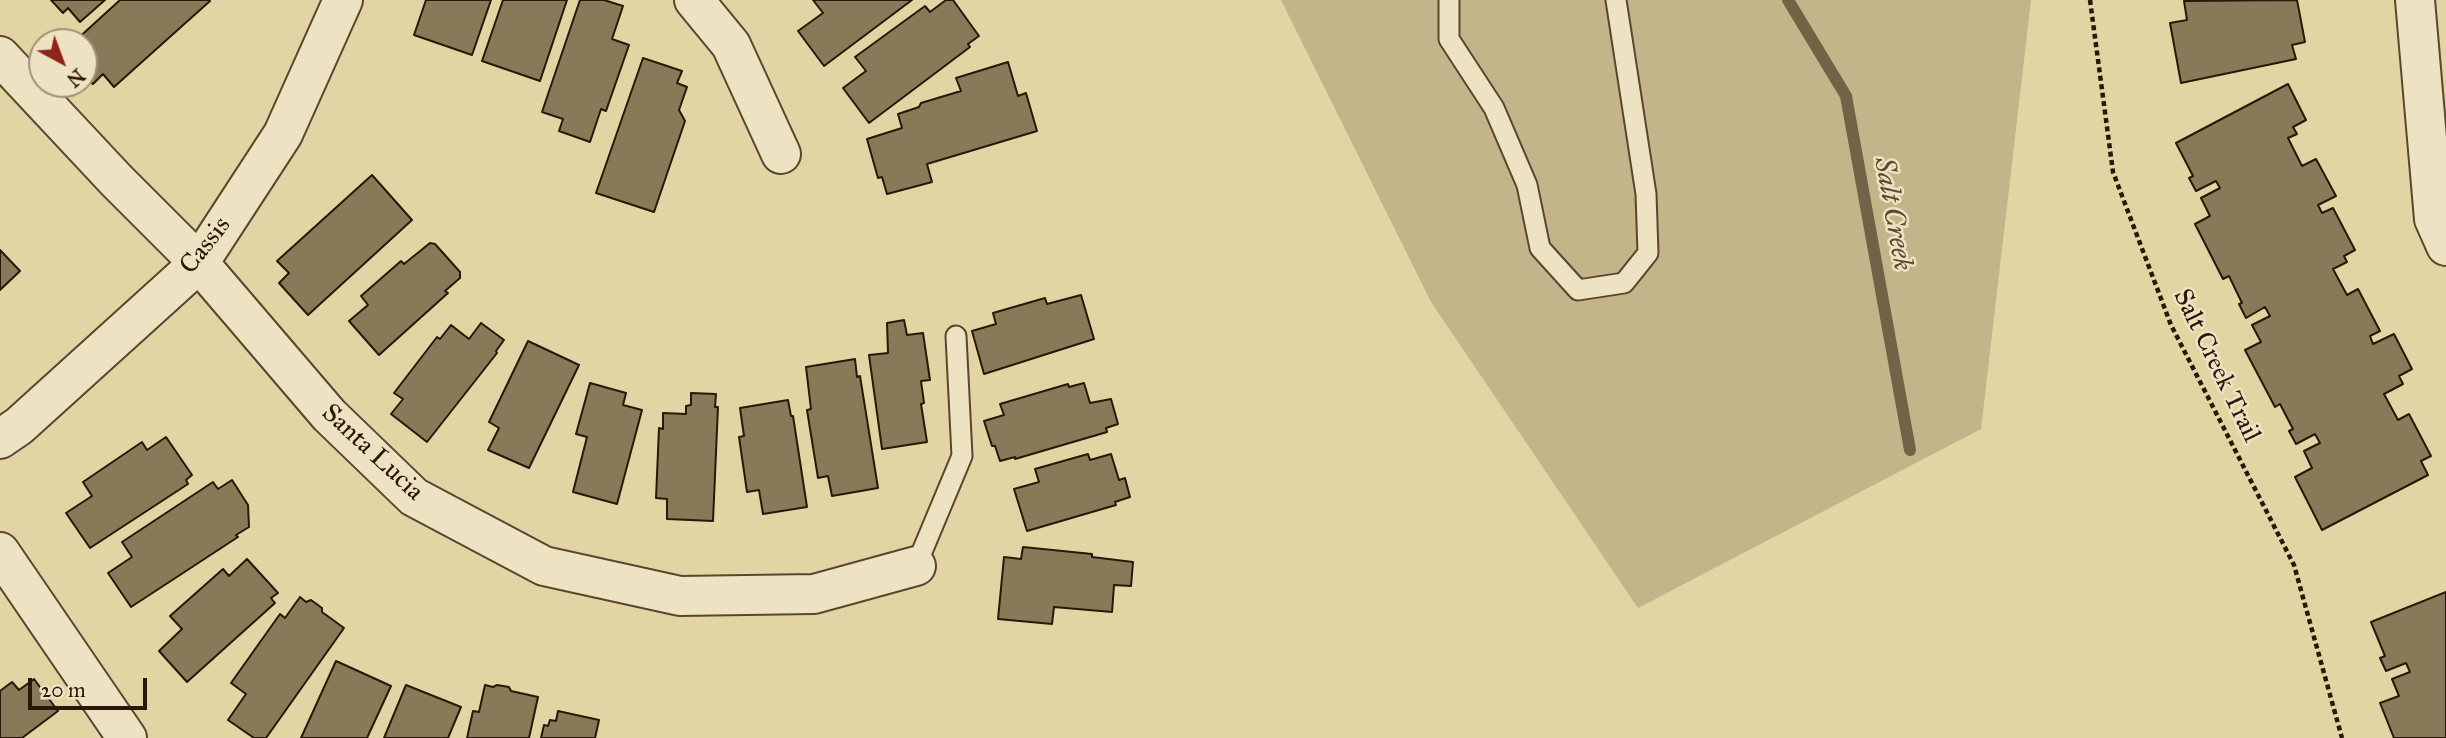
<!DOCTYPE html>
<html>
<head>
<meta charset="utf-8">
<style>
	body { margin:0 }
	#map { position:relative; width:2446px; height:738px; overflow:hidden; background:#e3d4a3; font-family:"IM FELL Great Primer",serif }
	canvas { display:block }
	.north { position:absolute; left:28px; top:28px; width:70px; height:70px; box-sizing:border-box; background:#ede3c3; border:2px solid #9f9178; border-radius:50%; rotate:139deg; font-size:19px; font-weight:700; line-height:28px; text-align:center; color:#2a1708 }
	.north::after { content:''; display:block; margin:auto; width:24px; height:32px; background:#8f2418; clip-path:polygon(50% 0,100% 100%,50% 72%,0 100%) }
	.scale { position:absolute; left:28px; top:678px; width:119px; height:32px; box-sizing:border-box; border:4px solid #2a1708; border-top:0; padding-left:9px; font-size:21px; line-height:24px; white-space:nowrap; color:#2a1708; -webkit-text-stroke:5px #ede3c3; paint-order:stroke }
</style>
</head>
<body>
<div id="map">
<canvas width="2446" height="738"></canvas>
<div class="north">N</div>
<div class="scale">20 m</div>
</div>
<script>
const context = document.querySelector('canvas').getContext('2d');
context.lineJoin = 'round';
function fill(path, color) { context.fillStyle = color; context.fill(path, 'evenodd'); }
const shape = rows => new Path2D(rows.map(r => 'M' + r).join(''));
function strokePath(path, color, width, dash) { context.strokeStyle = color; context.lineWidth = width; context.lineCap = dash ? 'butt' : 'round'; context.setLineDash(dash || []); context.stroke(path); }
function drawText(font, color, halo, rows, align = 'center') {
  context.font = font + ' "IM FELL Great Primer",serif'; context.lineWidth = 5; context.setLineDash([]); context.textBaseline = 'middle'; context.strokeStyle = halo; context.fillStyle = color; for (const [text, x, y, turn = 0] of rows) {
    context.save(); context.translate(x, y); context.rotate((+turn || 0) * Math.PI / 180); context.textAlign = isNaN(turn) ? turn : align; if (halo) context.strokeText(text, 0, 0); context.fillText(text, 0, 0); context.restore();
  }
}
const green = shape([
	[1281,0,2031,0,1981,429,1638,608,1431,302]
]);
const stream = shape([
	[1788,0,1846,96,1910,450]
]);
const building = shape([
	[51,0,105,0,80,22,68,8,63,13,51,0],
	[120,0,209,0,210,1,114,87,103,74,93,84,84,74,84,42,74,42,120,0],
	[426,0,491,0,472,55,414,35,426,0],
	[503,0,567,0,540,81,482,61,503,0],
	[580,0,604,0,623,6,612,39,629,45,606,111,601,109,590,142,559,131,563,119,542,112,580,0],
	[813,0,912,0,824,66,798,31,823,13,813,0],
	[946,0,953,0,979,36,968,44,970,47,869,123,843,88,866,71,855,57,925,6,930,12,946,0],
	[2297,0,2305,42,2292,45,2296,59,2181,83,2170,23,2187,20,2184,1,2297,0],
	[643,58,682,71,677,83,687,87,679,110,685,121,654,212,596,193,643,58],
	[1008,62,1018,96,1026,93,1037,131,927,164,932,182,887,194,882,177,878,178,867,139,902,128,898,114,919,107,921,103,961,91,956,78,1008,62],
	[2288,84,2306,120,2293,127,2297,134,2288,138,2302,166,2316,159,2336,196,2318,205,2322,213,2333,208,2355,250,2344,256,2347,262,2333,269,2347,295,2358,289,2380,331,2370,336,2373,344,2394,334,2412,369,2399,376,2403,384,2384,394,2398,420,2409,414,2431,456,2421,461,2428,475,2322,530,2295,477,2312,468,2304,451,2320,443,2315,434,2296,444,2289,431,2293,429,2280,404,2275,407,2245,350,2261,342,2252,325,2270,316,2265,307,2246,318,2239,304,2242,303,2229,276,2223,279,2195,224,2210,216,2201,198,2220,188,2216,181,2196,191,2189,178,2193,176,2176,143,2288,84],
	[372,175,412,220,308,315,279,283,289,273,277,261,372,175],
	[430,243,435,244,460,272,460,278,445,291,448,293,379,355,349,321,368,305,361,296,401,261,404,264,430,243],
	[0,250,20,271,0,290,0,250],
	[1081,295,1094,339,984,374,972,331,996,324,993,313,1045,298,1047,304,1081,295],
	[904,320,907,335,923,333,930,380,921,381,924,403,921,404,927,442,882,449,869,355,888,353,887,323,904,320],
	[481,323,504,340,496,351,497,353,427,442,391,414,403,399,394,393,437,337,440,339,451,325,469,339,481,323],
	[528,341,579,365,529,468,488,450,499,428,489,422,528,341],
	[855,359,857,377,860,376,878,488,832,496,828,476,818,478,807,410,811,409,806,367,855,359],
	[590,383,626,393,623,405,642,410,617,504,573,492,587,437,576,434,590,383],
	[1084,383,1090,403,1111,399,1118,424,1106,428,1107,432,1015,459,1015,457,1000,461,995,446,992,446,984,421,1004,415,1000,404,1068,384,1069,387,1084,383],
	[691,393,716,394,715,407,718,407,713,521,667,519,667,499,656,498,659,428,663,429,663,413,686,414,686,406,691,405,691,393],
	[788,400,791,416,793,416,807,507,763,514,759,490,747,492,739,437,744,436,740,408,788,400],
	[166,437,192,475,186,480,188,484,90,548,66,513,92,496,83,482,142,442,147,450,166,437],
	[1088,454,1090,460,1111,454,1119,480,1125,478,1130,497,1115,502,1116,505,1027,531,1014,489,1039,482,1035,469,1088,454],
	[232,480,248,505,249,527,236,535,238,537,131,607,108,573,132,557,122,542,213,482,218,489,232,480],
	[1023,547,1092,554,1092,557,1133,562,1131,586,1114,585,1112,612,1054,607,1052,624,998,619,1004,557,1021,559,1023,547],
	[247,559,278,593,271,598,275,603,187,682,159,651,182,629,170,616,223,569,229,576,247,559],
	[2446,592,2446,738,2394,738,2380,703,2399,696,2392,679,2410,672,2406,663,2386,671,2380,658,2385,656,2371,622,2446,592],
	[300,597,306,602,311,600,322,608,322,612,344,628,266,738,254,738,228,720,246,694,231,683,280,614,285,618,300,597],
	[336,661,391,686,367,738,301,738,336,661],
	[34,679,58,711,22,738,0,738,0,691,12,682,19,690,34,679],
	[406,685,461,707,448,738,384,738,406,685],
	[485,685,493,687,497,685,509,687,511,691,538,697,529,738,467,738,473,711,479,712,485,685],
	[558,711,599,720,595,738,541,738,544,725,548,726,550,720,556,721,558,711]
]);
const path = shape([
	[2090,0,2113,172,2171,325,2294,565,2342,738]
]);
const lane = shape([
	[1449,0,1449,39,1494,108,1527,185,1540,248,1578,290,1624,283,1648,253,1646,194,1616,0],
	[916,566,962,456,956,336]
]);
const street = shape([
	[694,0,731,45,781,154],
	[2415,0,2434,219,2446,246],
	[0,56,116,180,199,263,329,415,414,497,544,566,680,596,814,594,916,566],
	[0,439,19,426,199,263,283,134,343,0],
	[0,552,127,738]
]);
const streetNames = [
	["Cassis",206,246,-52],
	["Salt Creek Trail",2216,366,64],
	["Santa Lucia",372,453,43]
];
const waterNames = [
	["Salt Creek",1892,214,80]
];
fill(green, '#c4b489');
strokePath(stream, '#736245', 12);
fill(building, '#8a7959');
strokePath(building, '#2a1708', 2);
strokePath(lane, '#58462f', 23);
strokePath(street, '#58462f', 42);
strokePath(path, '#2a1708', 4.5, [5, 3.5]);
strokePath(lane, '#ede3c3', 19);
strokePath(street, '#ede3c3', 38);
drawText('26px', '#2a1708', '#ede3c3', streetNames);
drawText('italic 28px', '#5b4931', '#ede3c3', waterNames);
</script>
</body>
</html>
